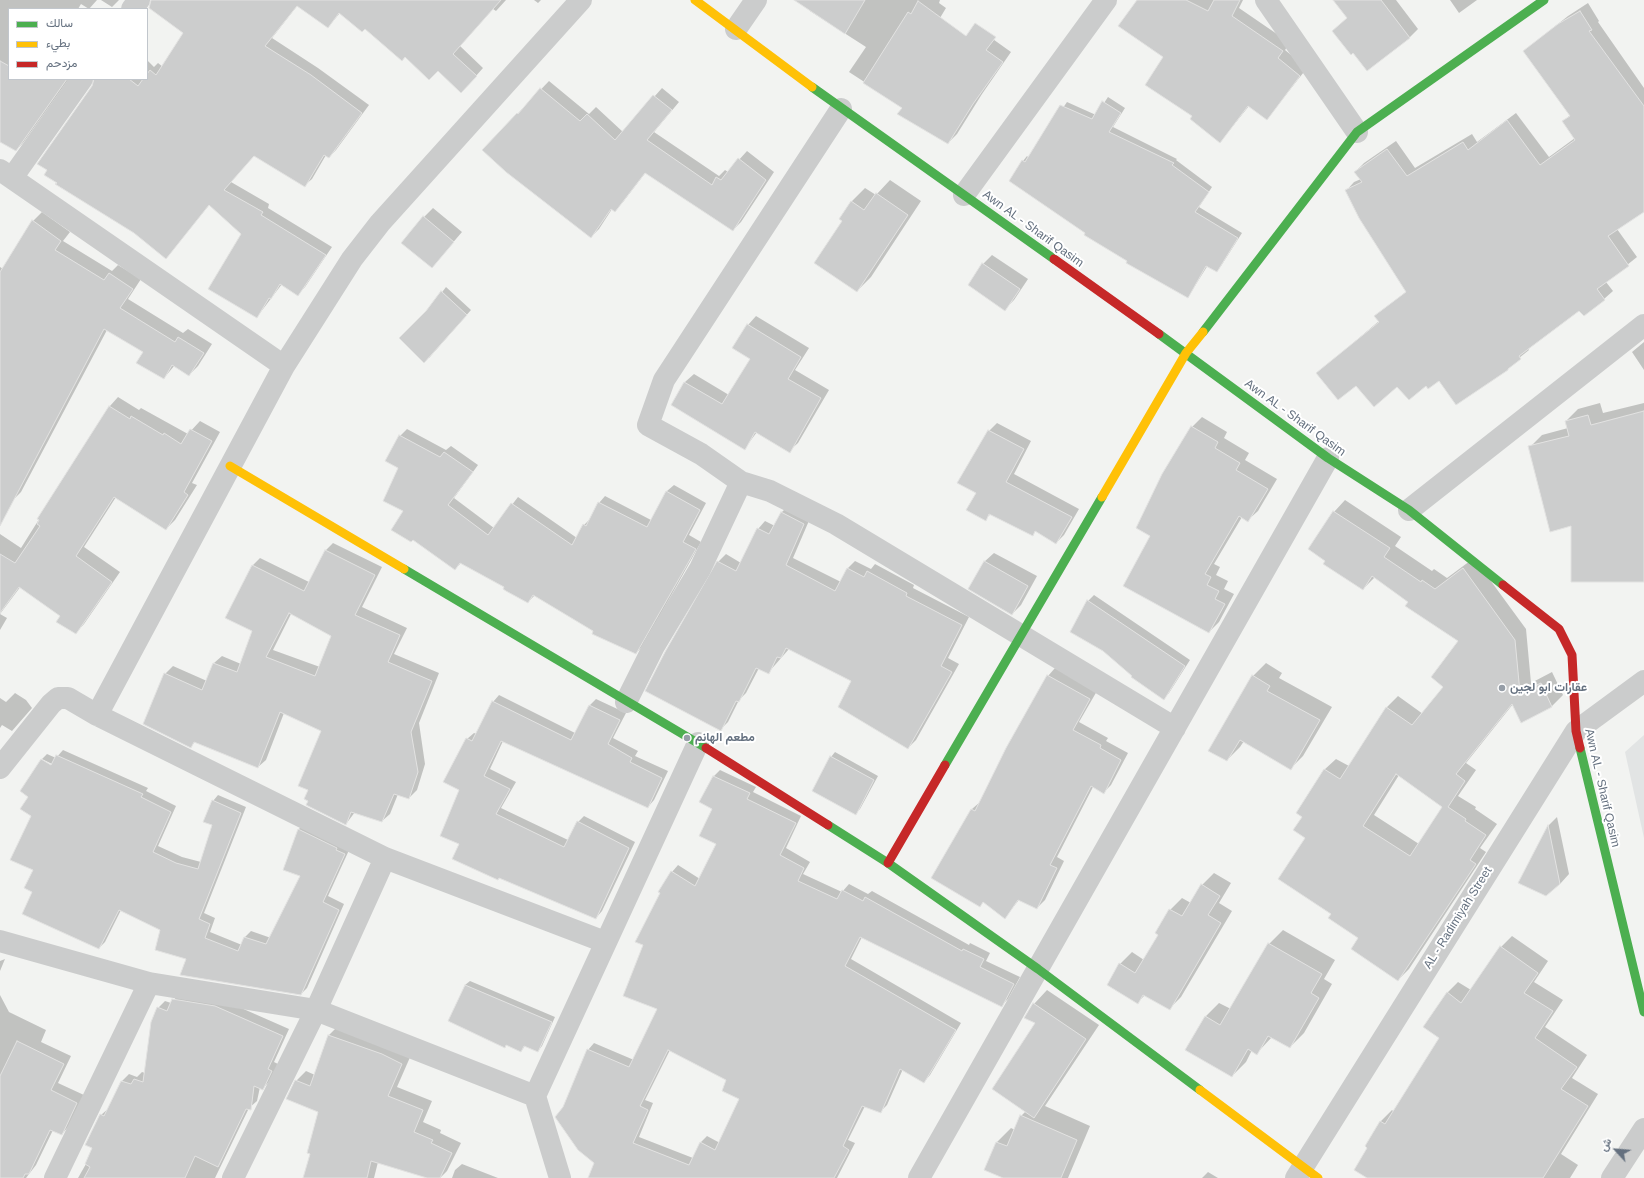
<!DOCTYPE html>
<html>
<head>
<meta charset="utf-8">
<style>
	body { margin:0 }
	#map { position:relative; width:1644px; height:1178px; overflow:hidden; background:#f2f3f1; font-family:Arial,Vazirmatn,sans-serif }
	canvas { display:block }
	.legend { position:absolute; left:8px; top:8px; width:140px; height:72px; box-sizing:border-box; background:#fff; border:1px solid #c1c6cc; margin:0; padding:5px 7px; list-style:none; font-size:12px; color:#64707f }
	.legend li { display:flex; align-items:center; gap:8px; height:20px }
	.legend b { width:20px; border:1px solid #c1c6cc }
	.north { position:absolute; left:1596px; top:1130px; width:40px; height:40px; -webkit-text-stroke:3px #fff; paint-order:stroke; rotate:296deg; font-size:11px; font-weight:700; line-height:16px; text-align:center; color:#64707f }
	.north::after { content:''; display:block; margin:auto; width:14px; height:18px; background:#64707f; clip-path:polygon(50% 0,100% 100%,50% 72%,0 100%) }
</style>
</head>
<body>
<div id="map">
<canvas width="1644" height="1178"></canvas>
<ul class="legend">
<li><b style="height:5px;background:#4caf50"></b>سالك</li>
<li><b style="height:5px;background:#ffc107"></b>بطيء</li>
<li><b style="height:5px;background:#c62828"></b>مزدحم</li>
</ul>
<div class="north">ش</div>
</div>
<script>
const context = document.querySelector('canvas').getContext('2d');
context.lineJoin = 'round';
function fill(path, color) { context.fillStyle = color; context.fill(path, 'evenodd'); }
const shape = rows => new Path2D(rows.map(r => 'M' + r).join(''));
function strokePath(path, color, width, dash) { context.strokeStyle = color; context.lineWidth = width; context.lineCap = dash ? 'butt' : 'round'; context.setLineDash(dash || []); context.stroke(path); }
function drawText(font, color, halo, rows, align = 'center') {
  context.font = font + ' Arial,Vazirmatn,sans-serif'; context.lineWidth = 4; context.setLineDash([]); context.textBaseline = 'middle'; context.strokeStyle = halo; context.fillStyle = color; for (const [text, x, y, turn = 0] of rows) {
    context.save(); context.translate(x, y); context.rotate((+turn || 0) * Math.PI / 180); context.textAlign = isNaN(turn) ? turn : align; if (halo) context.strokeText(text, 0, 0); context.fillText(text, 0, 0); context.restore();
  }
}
const built = shape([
	[1644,735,1644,838,1625,752]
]);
const shadow = shape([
	[0,0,97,0,89,9,81,4,78,9,9,9,9,79,69,79,23,143,16,150,0,140],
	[101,0,119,0,112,7],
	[152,0,506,0,496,11,493,9,460,46,483,68,468,85,438,69,405,56,365,28,340,13,328,27,297,6,272,38,318,68,369,105,336,150,329,157,326,155,312,179,304,186,254,155,231,182,269,204,268,208,332,247,305,287,298,294,282,284,257,317,242,234,210,204,166,258,109,79,147,79,147,60,154,67,158,63,163,67,184,32],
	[534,0,541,0,538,3],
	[812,0,940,0,939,3,946,8,896,91,889,98,849,72,866,47,810,11,810,3],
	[1138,0,1243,0,1239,8,1290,43,1285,50,1307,68,1267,119,1249,106,1220,142,1193,116],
	[1345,0,1396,0,1418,29,1409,38,1353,51,1333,31,1348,17],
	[1450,0,1477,0,1459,13],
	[1588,3,1599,21,1598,22,1644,88,1644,211,1617,229,1637,257,1606,282,1613,291,1604,299,1579,309,1528,348,1529,350,1514,362,1439,379,1426,384,1356,384,1318,373,1379,321,1376,316,1407,291,1346,191,1354,182,1361,179,1355,172,1364,163,1396,141,1415,168,1472,134,1477,142,1516,113,1549,157,1575,138,1564,121,1570,115,1524,51,1568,16],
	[983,32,1011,52,982,94,957,134,948,143],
	[549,81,589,114,596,107,623,132,662,88,679,102,654,132,719,176,725,170,728,172,747,151,774,172,741,222,733,230,646,172,623,202,615,210,612,209,599,229,591,237,483,150],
	[1108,97,1125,108,1113,127,1177,159,1176,160,1212,187,1199,207,1242,233,1221,266,1217,271,1208,265,1188,297,1086,233,1023,161,1027,156,1029,158,1067,102,1096,115],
	[890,180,921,201,871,277,857,291,843,221,840,219,852,201,865,188,876,195],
	[433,208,462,232,432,267,424,217],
	[42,212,70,232,63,241,112,271,118,265,141,279,128,299,183,333,188,329,212,344,198,366,189,375,175,365,164,378,144,352,107,330,21,492,12,501,0,314,0,267,3,269,33,221],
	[992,255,1028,279,1014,300,1004,310,983,264],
	[446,287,471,310,429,358,427,312],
	[756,316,809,348,795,370,829,390,798,443,789,451,757,432,745,448,672,405,685,382,694,374,729,395,751,358,748,325],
	[1644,342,1644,370,1632,352],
	[118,397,139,410,141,408,188,434,200,421,220,432,192,483,197,485,175,520,166,529,116,497,84,547,120,572,84,624,76,633,62,615,21,586,0,614,7,618,0,630,0,534,21,548,110,406],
	[1600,403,1603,413,1644,403,1644,581,1572,525,1530,447,1542,435,1568,428,1566,421,1578,409],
	[1202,417,1227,432,1224,438,1249,453,1245,460,1277,479,1258,511,1248,520,1242,517,1214,564,1220,567,1216,575,1228,581,1224,589,1234,594,1219,622,1209,632,1152,536,1192,427],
	[997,423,1031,441,1014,474,1079,509,1064,535,1056,543,1037,530,1032,535,991,514,985,519,977,492,989,431],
	[407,429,446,450,451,446,478,465,454,498,494,528,518,497,577,538,584,525,591,518,599,503,605,496,651,520,667,491,674,485,706,503,689,535,701,542,643,646,636,653,535,595,528,602,505,586,461,563,455,569,405,511,400,468,400,436],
	[1345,500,1401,537,1395,546,1432,571,1434,569,1447,578,1474,558,1526,629,1531,683,1552,672,1563,695,1552,706,1522,721,1513,704,1466,763,1476,770,1458,796,1476,807,1475,809,1497,824,1480,848,1486,852,1409,969,1398,980,1359,938,1332,914,1307,838,1303,817,1324,770,1336,759,1349,766,1387,707,1398,696,1423,714,1444,687,1460,641,1375,577,1363,589,1326,561,1334,512],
	[1399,775,1443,806,1419,844,1374,815],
	[789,505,811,516,793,558,841,582,847,569,855,561,871,569,875,564,914,585,913,588,969,617,948,658,959,664,916,740,908,748,853,680,789,649,768,673,759,668,746,693,739,700,728,722,720,730,718,562,726,554,741,563,758,529,765,521,775,526,781,513],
	[333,543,382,567,362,607,407,628,394,654,439,673,419,723,425,764,417,790,409,798,398,794,390,814,382,821,355,812,346,824,309,789,322,730,284,713,266,760,258,767,196,741,191,746,165,674,173,666,207,681,214,663,222,656,241,664,253,631,226,617,253,565,260,558,309,582,326,550],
	[291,614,333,635,320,667,273,650],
	[994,553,1037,576,1021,605,1012,614,984,562],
	[1094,595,1190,660,1169,693,1163,699,1103,650,1071,632,1088,601],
	[1266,663,1282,673,1279,678,1332,707,1303,756,1290,769,1244,741,1240,747,1227,760,1253,676],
	[1055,668,1097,691,1079,722,1108,738,1106,741,1128,753,1111,785,1104,792,1093,787,1057,857,1064,861,1045,900,1037,908,1019,900,1005,917,984,901,980,906,932,878,972,809,980,802,1048,676],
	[15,693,26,700,32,708,12,731,2,725,0,728,0,698,6,702],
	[499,695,575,733,590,705,596,699,626,713,613,738,638,751,635,756,668,771,654,800,648,807,503,741,490,769,516,782,501,808,568,840,578,822,584,816,635,842,602,911,596,918,461,843,460,790,467,739,474,733,477,734,493,702],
	[63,750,148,788,146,791,176,806,158,846,182,857,201,862,213,825,213,801,218,795,246,807,204,913,215,918,210,932,242,945,245,937,251,931,271,938,301,875,284,869,299,829,304,823,350,848,328,896,344,904,307,988,301,994,188,958,162,929,121,910,105,942,99,948,33,892,34,870,56,766,42,759,47,754,56,758],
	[835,752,878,776,860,809,855,814,831,757],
	[720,770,756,787,753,792,801,816,786,848,810,862,803,874,842,892,849,884,868,894,872,891,969,945,970,943,990,953,986,961,1020,977,1008,999,1002,1005,862,937,851,959,961,1023,930,1075,924,1082,903,1069,887,1105,880,1112,865,1106,848,1140,855,1143,837,1178,637,1178,563,1108,588,1050,594,1043,634,1060,659,1008,672,872,678,865,700,879,717,844,713,809,714,776],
	[670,1050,727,1080,740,1099,720,1143,707,1136,700,1143,693,1158,639,1137,653,1103,645,1100],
	[1557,817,1569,874,1560,884,1519,883,1549,825],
	[1214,873,1231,883,1219,903,1232,911,1181,997,1169,1009,1145,995,1137,1003,1120,964,1132,952,1144,960,1159,934,1170,910,1182,898,1191,903,1202,885],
	[1283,930,1335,960,1324,979,1332,984,1304,1033,1290,1047,1272,1037,1257,1053,1252,1050,1246,1062,1232,1076,1206,1016,1219,1003,1231,1009,1269,944],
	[1512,936,1548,961,1534,982,1563,1000,1545,1027,1587,1055,1572,1078,1598,1094,1561,1154,1578,1165,1570,1178,1369,1178,1369,1147,1380,1122,1392,1110,1394,1112,1440,1038,1447,993,1458,982,1471,990,1501,947],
	[5,959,0,971,0,961],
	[470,981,555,1017,542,1046,538,1051,526,1045,521,1051,507,1045,505,1046,465,985],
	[1047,990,1099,1025,1045,1106,1090,1126,1068,1178,1005,1178,985,1169,997,1142,1011,1128,1015,1130,1021,1116,1026,1111,1037,1022,1034,1004],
	[180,993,223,1000,289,1029,274,1062,278,1064,270,1081,262,1089,260,1087,257,1101,249,1108,215,1178,78,1178,95,1148,101,1115,109,1108,122,1081,129,1074,137,1077,142,1072,145,1073,158,1008,165,1001,171,1003],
	[0,995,9,1012,46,1030,41,1042,71,1056,58,1083,84,1095,69,1126,62,1134,53,1130,36,1165,26,1178,0,1178],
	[338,1026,411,1055,397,1087,432,1101,423,1122,441,1130,440,1133,461,1143,447,1171,440,1178,431,1178,378,1162,374,1178,313,1178,311,1153,319,1112,296,1081,306,1071,315,1075,329,1035],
	[462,1164,498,1178,452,1178,455,1170],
	[1208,1172,1218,1178,1202,1178]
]);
const building = shape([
	[151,0,501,0,453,54,477,76,461,93,438,71,429,80,405,57,402,61,365,29,362,32,339,13,328,28,297,6,265,46,311,75,362,113,329,158,324,155,305,187,254,156,224,190,263,212,261,215,326,255,298,296,280,284,271,299,269,298,257,318,208,289,241,234,209,205,166,259,134,233,55,184,57,183,44,175,47,170,37,164,92,86,94,79,129,79,138,86,143,79,147,79,147,74,150,70,156,75,183,33,149,8,151,0],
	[794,0,865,0,845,34,794,0],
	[1137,0,1186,0,1208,11,1214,0,1240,0,1232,16,1283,51,1278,58,1300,76,1267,120,1248,106,1220,143,1190,119,1192,116,1145,85,1163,57,1118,26,1137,0],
	[1333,0,1381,0,1410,38,1367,71,1353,53,1351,55,1332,31,1347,18,1333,0],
	[918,1,966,36,975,23,996,37,986,50,1003,62,973,104,948,144,897,114,902,108,863,83,908,12,911,14,918,1],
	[1580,11,1592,30,1589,31,1644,106,1644,212,1608,236,1629,266,1597,289,1605,300,1584,316,1579,311,1519,356,1521,359,1508,369,1508,370,1456,405,1439,381,1428,389,1426,386,1409,400,1397,387,1374,407,1356,386,1338,400,1316,373,1379,322,1374,316,1406,292,1359,218,1345,190,1362,182,1354,172,1387,149,1407,176,1463,142,1468,150,1507,120,1540,165,1575,140,1562,121,1570,116,1523,51,1558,24,1580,11],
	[0,61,9,66,9,79,67,79,16,151,0,142,0,61],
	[540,88,580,121,587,114,615,140,653,95,672,110,647,140,712,185,716,177,721,180,738,158,766,180,733,231,645,173,615,212,611,209,591,238,506,172,482,150,517,113,518,114,540,88],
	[1102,101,1121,113,1109,132,1174,163,1172,165,1209,192,1195,212,1238,238,1217,272,1206,266,1188,298,1126,263,1127,261,1084,235,1085,233,1009,181,1022,160,1025,162,1060,105,1092,119,1102,101],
	[876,193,908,215,857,292,814,263,842,221,839,219,851,201,864,210,876,193],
	[423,216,454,242,432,268,401,243,423,216],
	[32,220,61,241,55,250,104,280,109,273,133,289,120,308,175,342,178,337,204,353,189,376,172,365,164,379,136,363,143,352,104,329,0,526,0,272,32,220],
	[982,263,1020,289,1005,311,968,285,982,263],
	[441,291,467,315,424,363,399,338,426,311,441,291],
	[747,324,801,357,788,379,821,398,790,453,755,432,745,450,671,405,684,382,722,404,750,359,732,348,747,324],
	[109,406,130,419,131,416,163,435,164,433,181,444,190,429,212,441,184,492,188,495,166,530,114,497,76,556,112,582,76,634,56,622,60,616,19,587,0,613,0,554,15,563,40,526,37,524,39,520,37,519,109,406],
	[1644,411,1644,582,1571,582,1571,526,1550,532,1528,446,1569,436,1565,421,1588,415,1591,425,1644,411],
	[1191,426,1218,442,1215,448,1240,463,1236,470,1268,489,1248,522,1239,516,1205,574,1211,577,1207,585,1219,591,1215,599,1225,604,1209,633,1123,586,1150,536,1136,528,1162,474,1191,426],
	[988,430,1024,449,1006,482,1072,517,1056,544,1035,531,1033,536,989,514,986,521,966,510,976,493,957,483,988,430],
	[399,435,440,457,444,452,473,472,448,505,488,535,511,503,572,545,583,524,586,526,598,502,647,527,666,491,700,510,683,542,696,549,636,654,592,634,593,631,533,595,528,603,506,591,503,589,504,587,460,563,455,570,413,540,411,542,391,530,403,511,383,501,398,468,385,461,399,435],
	[1333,511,1390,548,1384,557,1421,582,1422,580,1435,589,1463,568,1515,640,1520,693,1541,683,1552,707,1521,723,1512,704,1456,774,1465,781,1448,807,1466,819,1465,821,1486,835,1470,860,1476,864,1398,981,1351,949,1358,938,1328,918,1331,914,1278,879,1305,838,1293,830,1302,817,1296,813,1324,769,1340,779,1386,707,1412,725,1443,687,1431,677,1458,641,1405,606,1408,602,1372,576,1363,590,1323,564,1325,561,1308,549,1333,511],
	[1396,774,1442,807,1410,856,1363,826,1396,774],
	[781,512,804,524,786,565,835,591,847,568,864,577,867,571,907,593,906,596,962,625,941,666,952,672,908,749,838,707,851,681,786,648,781,658,777,657,769,674,756,668,739,702,736,701,721,731,645,691,665,652,717,561,736,571,757,528,769,534,781,512],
	[325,550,375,575,355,615,400,635,388,662,432,681,411,732,418,772,409,799,394,794,382,822,351,812,346,825,306,805,308,801,304,799,308,790,298,786,321,731,280,712,258,768,194,742,191,748,143,724,164,673,202,690,213,663,237,672,252,631,225,618,252,565,304,591,325,550],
	[289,613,331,636,315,676,266,657,289,613],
	[984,561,1028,586,1012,615,968,589,984,561],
	[1087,600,1185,666,1164,700,1131,677,1132,676,1103,651,1070,632,1087,600],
	[1047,675,1090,699,1073,730,1101,745,1100,748,1121,760,1104,794,1091,786,1050,865,1057,868,1037,909,1018,900,1005,919,983,902,980,907,931,878,971,809,975,811,1006,748,1047,675],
	[1252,675,1270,686,1267,691,1320,720,1291,770,1240,740,1227,761,1208,751,1252,675],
	[492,701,571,740,589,705,620,720,608,744,632,758,630,762,662,778,648,808,501,741,484,776,510,789,496,814,564,847,577,821,629,848,596,919,499,878,498,880,452,859,459,844,440,836,459,790,443,782,466,738,472,741,492,701],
	[56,755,143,794,141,797,171,812,153,852,176,863,198,869,212,825,203,822,212,800,241,813,199,919,210,924,205,938,238,951,244,937,266,944,300,876,283,870,298,829,337,848,336,850,345,854,323,902,339,910,301,995,180,975,186,959,155,950,160,930,119,910,99,949,22,914,32,892,24,888,33,870,10,860,31,816,20,809,28,797,20,791,41,759,51,765,56,755],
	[830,756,874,780,856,815,812,791,830,756],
	[713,776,750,793,747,799,796,823,780,855,804,868,798,881,837,899,842,890,863,901,865,897,962,951,963,949,984,959,980,967,1014,984,1002,1007,860,937,845,966,956,1030,924,1083,900,1069,881,1113,862,1106,843,1146,849,1150,834,1178,588,1178,594,1163,578,1150,555,1117,563,1107,587,1049,629,1067,657,1009,623,996,643,945,635,942,660,893,658,892,671,871,695,886,716,844,699,836,712,809,699,802,713,776],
	[668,1050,726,1080,722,1091,739,1099,715,1150,700,1142,689,1165,633,1143,648,1110,640,1106,668,1050],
	[1548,825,1560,884,1546,896,1518,883,1548,825],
	[1201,884,1220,896,1208,915,1221,923,1170,1010,1143,995,1138,1004,1107,985,1119,963,1135,973,1158,935,1155,933,1169,909,1182,916,1201,884],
	[1268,943,1322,974,1311,993,1319,998,1290,1048,1268,1036,1257,1055,1248,1049,1232,1077,1185,1050,1205,1016,1220,1025,1268,943],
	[1500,946,1538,973,1524,993,1553,1011,1535,1038,1577,1067,1561,1089,1588,1106,1543,1178,1367,1178,1354,1170,1367,1148,1365,1146,1380,1121,1385,1124,1439,1038,1423,1027,1447,992,1461,1003,1500,946],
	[465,985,552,1022,538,1052,524,1046,521,1052,506,1045,505,1048,448,1021,465,985],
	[172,999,215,1006,283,1036,268,1069,272,1071,263,1090,254,1086,251,1110,246,1109,218,1167,195,1156,185,1178,84,1178,90,1167,85,1164,92,1148,85,1145,100,1114,104,1116,121,1081,131,1084,134,1079,143,1082,151,1022,157,1007,167,1011,172,999],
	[1033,1003,1086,1039,1034,1118,992,1089,1035,1023,1024,1018,1033,1003],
	[328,1035,382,1054,402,1064,388,1096,423,1110,414,1132,433,1140,431,1143,452,1153,440,1178,427,1178,371,1161,367,1178,303,1178,310,1154,307,1153,318,1112,286,1099,295,1080,310,1086,328,1035],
	[17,1041,64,1064,51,1090,77,1103,62,1135,50,1130,29,1174,25,1174,23,1178,0,1178,0,1076,17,1041],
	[1020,1115,1077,1140,1061,1178,1003,1178,984,1170,996,1142,1007,1146,1020,1115]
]);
const street = shape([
	[1266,0,1357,132],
	[132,9,139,0],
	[736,29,756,0],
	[0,170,284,366],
	[12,178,82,79],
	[964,195,1106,0],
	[741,482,770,491,836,524,1175,728],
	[1409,510,1644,325],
	[626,702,654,646,700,569,741,482,701,454,648,425,664,380,841,109],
	[97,715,385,858,605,942],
	[0,768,51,704,58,698,68,698,97,715,284,366,352,259,380,223,581,0],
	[0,941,149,983,316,1010,535,1096],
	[55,1178,149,983],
	[233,1178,316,1010,385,858],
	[560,1178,535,1096,698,743],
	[919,1178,1328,458],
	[1296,1178,1576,731,1644,681],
	[1612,1178,1644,1129]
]);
const fast = shape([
	[812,87,1054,259],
	[1203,332,1357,132,1544,0],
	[1159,334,1328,458,1409,510,1503,585],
	[404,569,706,748],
	[1580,748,1644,1012],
	[945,765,1102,497],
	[828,825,888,863,1038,969,1200,1090]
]);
const slow = shape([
	[695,0,812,87],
	[230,466,404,569],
	[1102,497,1186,353,1203,332],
	[1200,1090,1318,1178]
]);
const jam = shape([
	[1054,259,1159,334],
	[1503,585,1559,629,1572,655,1576,731,1580,748],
	[706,748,828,825],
	[888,863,945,765]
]);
const markers = [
	[1502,688,4,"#969ea7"],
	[687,738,4,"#969ea7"]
];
const streetNames = [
	["Awn AL - Sharif Qasim",1033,229,36],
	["Awn AL - Sharif Qasim",1295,418,36],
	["Awn AL - Sharif Qasim",1602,788,77],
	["AL - Radimiyah Street",1458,918,-58]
];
const poiNames = [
	["عقارات ابو لجين",1510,688],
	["مطعم الهانم",695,738]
];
fill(built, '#e2e4e4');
fill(shadow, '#0003');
fill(building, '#cccdcd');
strokePath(building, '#e2e2e1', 1);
strokePath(street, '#cbcccc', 22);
strokePath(fast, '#4caf50', 9);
strokePath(slow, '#ffc107', 9);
strokePath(jam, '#c62828', 9);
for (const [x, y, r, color] of markers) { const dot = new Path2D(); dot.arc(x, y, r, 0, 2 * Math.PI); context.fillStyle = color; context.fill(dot); strokePath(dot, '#fff', 1.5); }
drawText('12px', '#64707f', '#fff', streetNames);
drawText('bold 12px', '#64707f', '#fff', poiNames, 'left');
</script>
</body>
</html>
